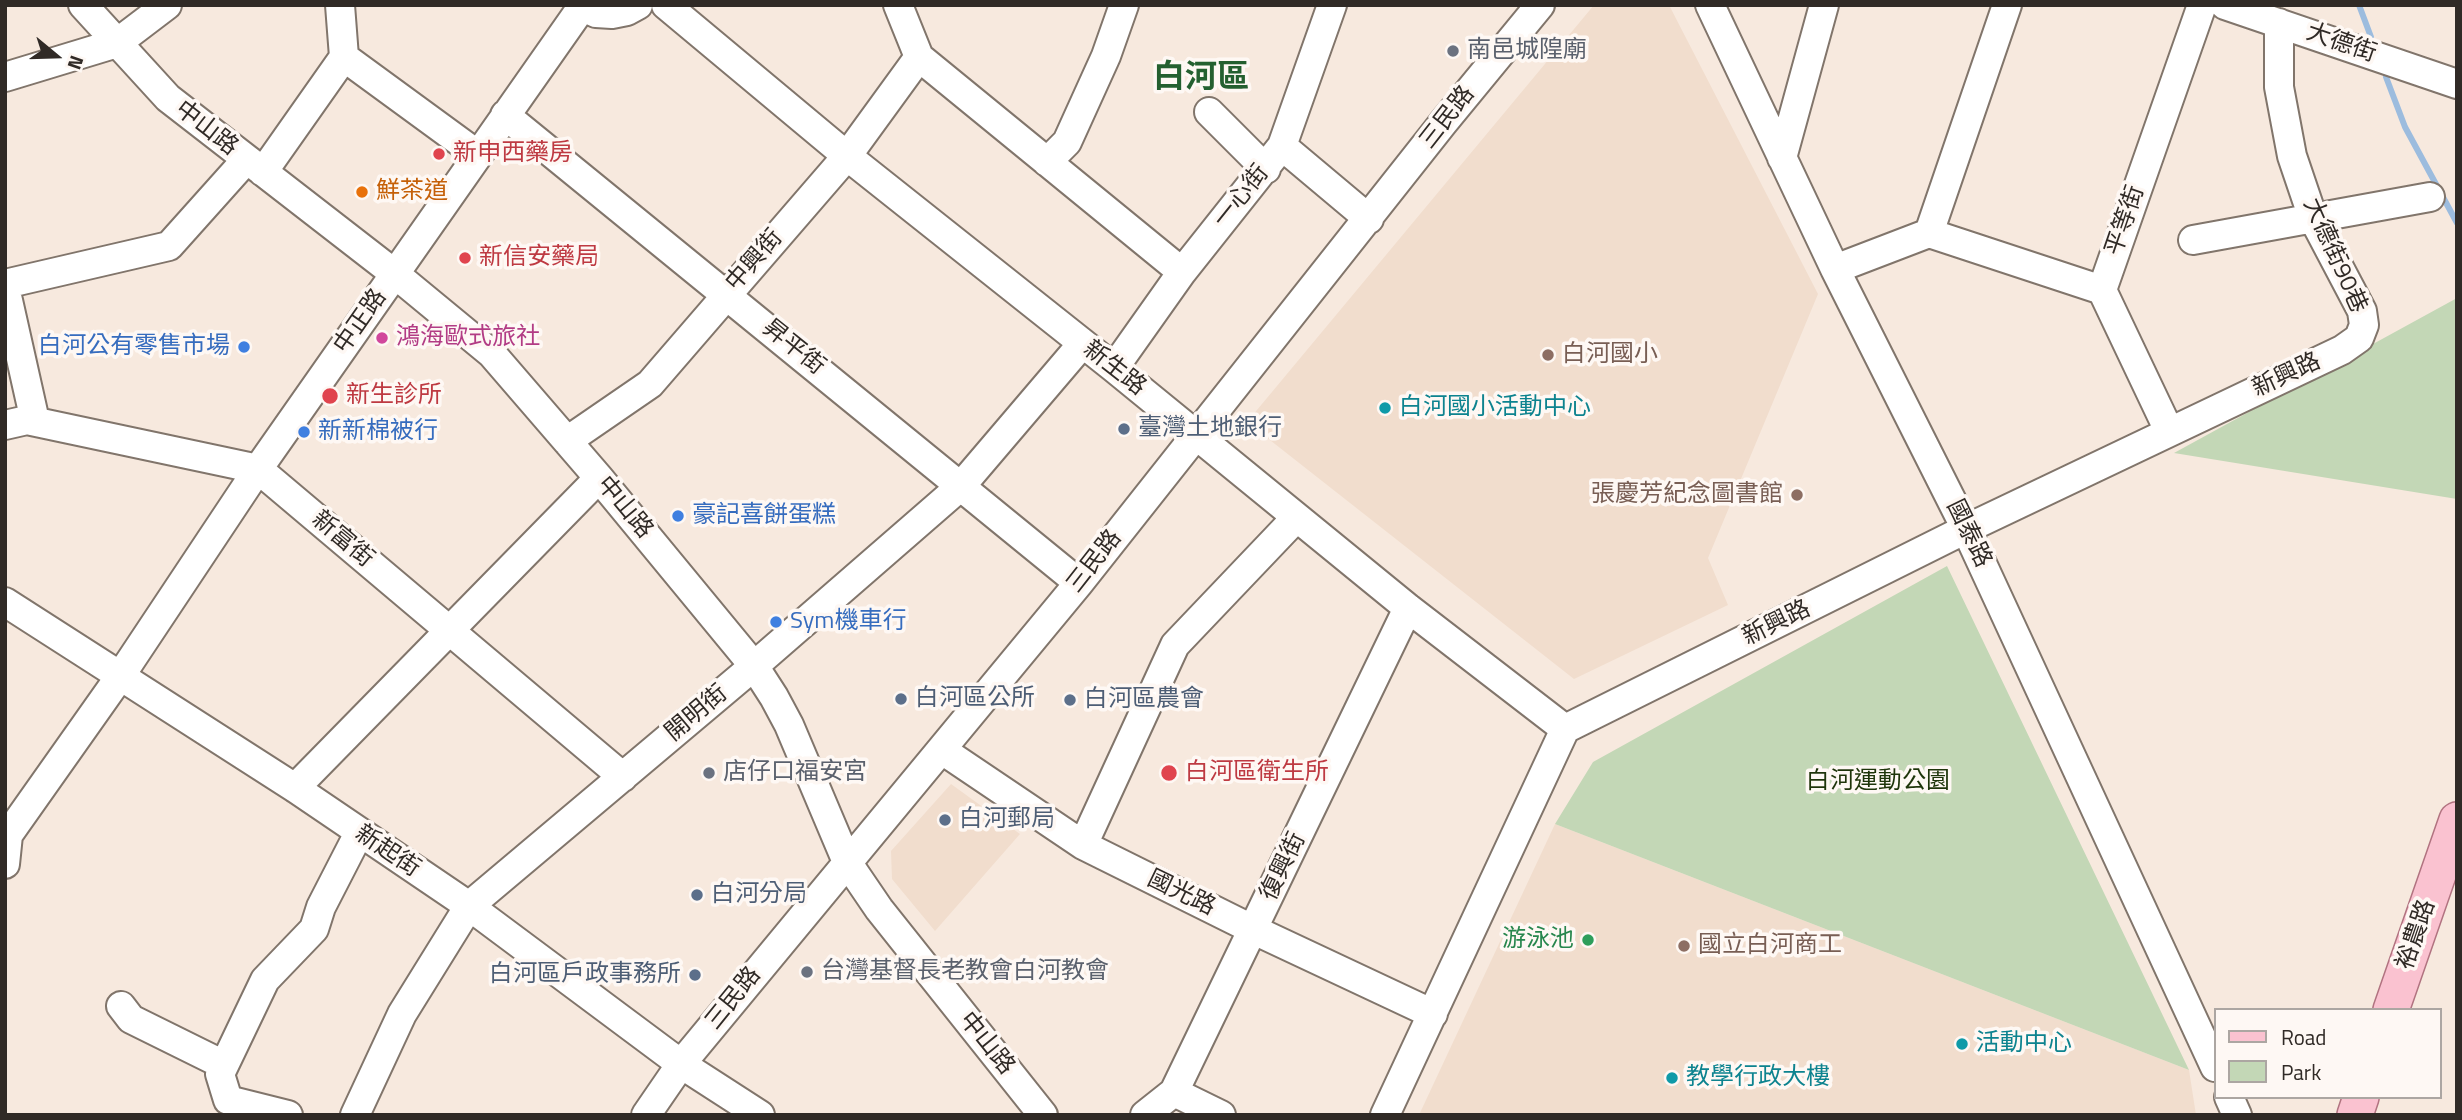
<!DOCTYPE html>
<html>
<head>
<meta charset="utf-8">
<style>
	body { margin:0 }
	#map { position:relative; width:2462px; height:1120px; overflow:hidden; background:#f7e9de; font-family:"Titillium Web",sans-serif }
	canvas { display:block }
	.frame { position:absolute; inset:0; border:7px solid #302a26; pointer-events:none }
	.legend { position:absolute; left:2214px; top:1008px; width:228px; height:91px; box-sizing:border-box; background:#fef8f4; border:2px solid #aca6a2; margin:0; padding:9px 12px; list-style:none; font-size:21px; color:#302a26 }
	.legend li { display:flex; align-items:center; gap:14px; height:35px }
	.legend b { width:35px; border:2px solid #aca6a2 }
	.north { position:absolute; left:21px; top:21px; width:70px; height:70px; -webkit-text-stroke:5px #fef8f4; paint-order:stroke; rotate:109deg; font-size:19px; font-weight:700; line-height:28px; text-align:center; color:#302a26 }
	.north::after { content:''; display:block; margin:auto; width:24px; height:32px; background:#302a26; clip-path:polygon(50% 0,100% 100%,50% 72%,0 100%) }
</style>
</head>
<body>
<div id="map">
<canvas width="2462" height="1120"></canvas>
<div class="frame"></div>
<ul class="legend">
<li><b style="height:9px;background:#fac2d0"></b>Road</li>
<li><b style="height:19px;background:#c3d7b6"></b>Park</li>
</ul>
<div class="north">N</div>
</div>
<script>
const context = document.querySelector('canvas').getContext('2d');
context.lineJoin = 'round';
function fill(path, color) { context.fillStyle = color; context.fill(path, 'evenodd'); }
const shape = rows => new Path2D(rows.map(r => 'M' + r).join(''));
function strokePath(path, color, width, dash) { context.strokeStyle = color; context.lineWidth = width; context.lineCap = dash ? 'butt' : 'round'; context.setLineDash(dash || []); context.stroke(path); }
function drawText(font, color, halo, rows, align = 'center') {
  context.font = font + ' "Titillium Web","Noto Sans TC",sans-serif'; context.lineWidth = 7; context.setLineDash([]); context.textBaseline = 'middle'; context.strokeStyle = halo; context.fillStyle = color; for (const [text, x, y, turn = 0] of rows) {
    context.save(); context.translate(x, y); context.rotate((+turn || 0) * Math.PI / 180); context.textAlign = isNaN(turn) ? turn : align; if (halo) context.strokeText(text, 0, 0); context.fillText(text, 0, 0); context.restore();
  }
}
const built = shape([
	[1594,5,1669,5,1818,294,1708,558,1728,605,1574,679,1247,422],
	[951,784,1020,834,935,931,892,879,891,851],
	[1555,824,2189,1070,2196,1115,1419,1115]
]);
const green = shape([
	[2457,298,2457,499,2174,453],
	[1947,566,2189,1070,1555,824,1593,762]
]);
const stream = shape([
	[2359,5,2371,37],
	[2386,77,2405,127,2457,223]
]);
const minor = shape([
	[83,5,168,98,395,274,492,354,599,478,754,666,774,697,789,725,847,862,879,909,1043,1115],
	[340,5,344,57,478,155],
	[579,5,596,13,612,14,627,11,638,5],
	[666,5,847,156,1114,368,1408,608,1565,729],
	[898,5,919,57,1182,272],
	[1710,5,1835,269,1966,529,2215,1067],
	[2225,5,2457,84],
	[5,77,117,43,167,5],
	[1209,112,1266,169],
	[505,115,1079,583],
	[1282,146,1369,219],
	[1782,158,1824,5],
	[1047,162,1067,142,1106,56,1124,5],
	[263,172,344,57],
	[1929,233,2102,290],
	[2193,240,2430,197],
	[1835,269,1929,233,2007,5],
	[5,284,169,246,246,160],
	[5,287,35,421],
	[1114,368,1182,272,1282,146,1332,5],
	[5,425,27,420,258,469,623,777],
	[2169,431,2102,290,2202,5],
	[567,441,650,384,847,156,919,57],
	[5,602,295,788,469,906,681,1064,760,1115],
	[942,750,1083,845,1254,930,1433,1014],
	[295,788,599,478],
	[1083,845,1175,645,1296,518],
	[5,864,8,835,121,675,258,469,582,7],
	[121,1006,131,1019,224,1065],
	[1174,1092,1221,1115],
	[2229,1097,2237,1115],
	[288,1115,228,1100,220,1074,265,980,314,929,321,907,359,833],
	[355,1115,402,1014,469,906,754,666,961,486,1082,344],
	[646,1115,681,1064,1079,583,1443,123,1540,5],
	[1145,1115,1174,1092,1408,608],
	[1385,1115,1565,729,1966,529,2342,350,2359,338,2364,325,2362,311,2313,218,2292,156,2279,87,2279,23]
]);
const major = shape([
	[2391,1010,2457,820],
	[2355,1115,2361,1097]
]);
const markers = [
	[1453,51,7,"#6b7280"],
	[439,154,7,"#e0444e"],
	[362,192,7,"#e8710a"],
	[465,258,7,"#e0444e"],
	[382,338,7,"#d1479c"],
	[244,347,7,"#3f7fe0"],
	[1548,355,7,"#8d6e63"],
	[330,396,9,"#e0444e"],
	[1385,408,7,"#0f9aa8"],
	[1124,429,7,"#5c6f8a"],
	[304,432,7,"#3f7fe0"],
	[1797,495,7,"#8d6e63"],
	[678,516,7,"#3f7fe0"],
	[776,622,7,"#3f7fe0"],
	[901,699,7,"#5c6f8a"],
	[1070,700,7,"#5c6f8a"],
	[709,773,7,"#6b7280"],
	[1169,773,9,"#e0444e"],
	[945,820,7,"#5c6f8a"],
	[697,895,7,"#5c6f8a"],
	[1588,940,7,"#2e9e5b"],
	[1684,946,7,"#8d6e63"],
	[807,972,7,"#6b7280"],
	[695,975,7,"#5c6f8a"],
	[1962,1044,7,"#0f9aa8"],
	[1672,1078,7,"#0f9aa8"]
];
const streetNames = [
	["大德街",2341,44,19],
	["三民路",1448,118,-52],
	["中山路",206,129,38],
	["一心街",1242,197,-51],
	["平等街",2126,221,-71],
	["大德街90巷",2334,256,66],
	["中興街",755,261,-49],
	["中正路",361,322,-55],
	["昇平街",793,348,39],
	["新生路",1114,369,38],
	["新興路",2287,376,-25],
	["中山路",624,508,50],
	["國泰路",1968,534,64],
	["新富街",342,540,40],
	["三民路",1095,562,-52],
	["新興路",1777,624,-26],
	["開明街",697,714,-40],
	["新起街",387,852,34],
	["復興街",1284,867,-64],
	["國光路",1181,894,26],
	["裕農路",2417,935,-71],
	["三民路",734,999,-51],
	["中山路",986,1044,51]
];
const worshipNames = [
	["南邑城隍廟",1467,51],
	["店仔口福安宮",723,773],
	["台灣基督長老教會白河教會",821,972]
];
const healthNames = [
	["新申西藥房",453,154],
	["新信安藥局",479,258],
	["新生診所",346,396],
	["白河區衛生所",1185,773]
];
const foodNames = [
	["鮮茶道",376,192]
];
const hotelNames = [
	["鴻海歐式旅社",396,338]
];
const shopNames = [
	["白河公有零售市場",230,347,"right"],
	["新新棉被行",318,432],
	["豪記喜餅蛋糕",692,516],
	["Sym機車行",790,622]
];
const educationNames = [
	["白河國小",1562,355],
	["張慶芳紀念圖書館",1783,495,"right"],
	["國立白河商工",1698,946]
];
const cultureNames = [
	["白河國小活動中心",1399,408],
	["活動中心",1976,1044],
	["教學行政大樓",1686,1078]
];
const serviceNames = [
	["臺灣土地銀行",1138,429],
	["白河區公所",915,699],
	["白河區農會",1084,700],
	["白河郵局",959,820],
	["白河分局",711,895],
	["白河區戶政事務所",681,975,"right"]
];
const parkNames = [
	["白河運動公園",1878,782]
];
const leisureNames = [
	["游泳池",1574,940]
];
const districtNames = [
	["白河區",1201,79]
];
fill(built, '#f1ddcd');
fill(green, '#c3d7b6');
strokePath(stream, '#9cbcde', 6);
strokePath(minor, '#81756b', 32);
strokePath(major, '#b17380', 38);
strokePath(minor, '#fff', 28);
strokePath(major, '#fac2d0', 35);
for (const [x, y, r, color] of markers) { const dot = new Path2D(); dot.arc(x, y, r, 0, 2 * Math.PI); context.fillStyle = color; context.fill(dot); strokePath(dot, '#fef8f4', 2.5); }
drawText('24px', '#302a26', '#fef8f4', streetNames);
drawText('24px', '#5b616d', '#fef8f4', worshipNames, 'left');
drawText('24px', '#be3a42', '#fef8f4', healthNames, 'left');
drawText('24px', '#c56008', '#fef8f4', foodNames, 'left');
drawText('24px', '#b23c85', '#fef8f4', hotelNames, 'left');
drawText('24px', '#366cbe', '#fef8f4', shopNames, 'left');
drawText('24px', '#785e54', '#fef8f4', educationNames, 'left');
drawText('24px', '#0d838f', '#fef8f4', cultureNames, 'left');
drawText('24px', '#4e5e75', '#fef8f4', serviceNames, 'left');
drawText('24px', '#1e350a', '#fef8f4', parkNames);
drawText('24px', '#27864d', '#fef8f4', leisureNames, 'right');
drawText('bold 32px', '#246030', '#fef8f4', districtNames);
</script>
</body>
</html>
